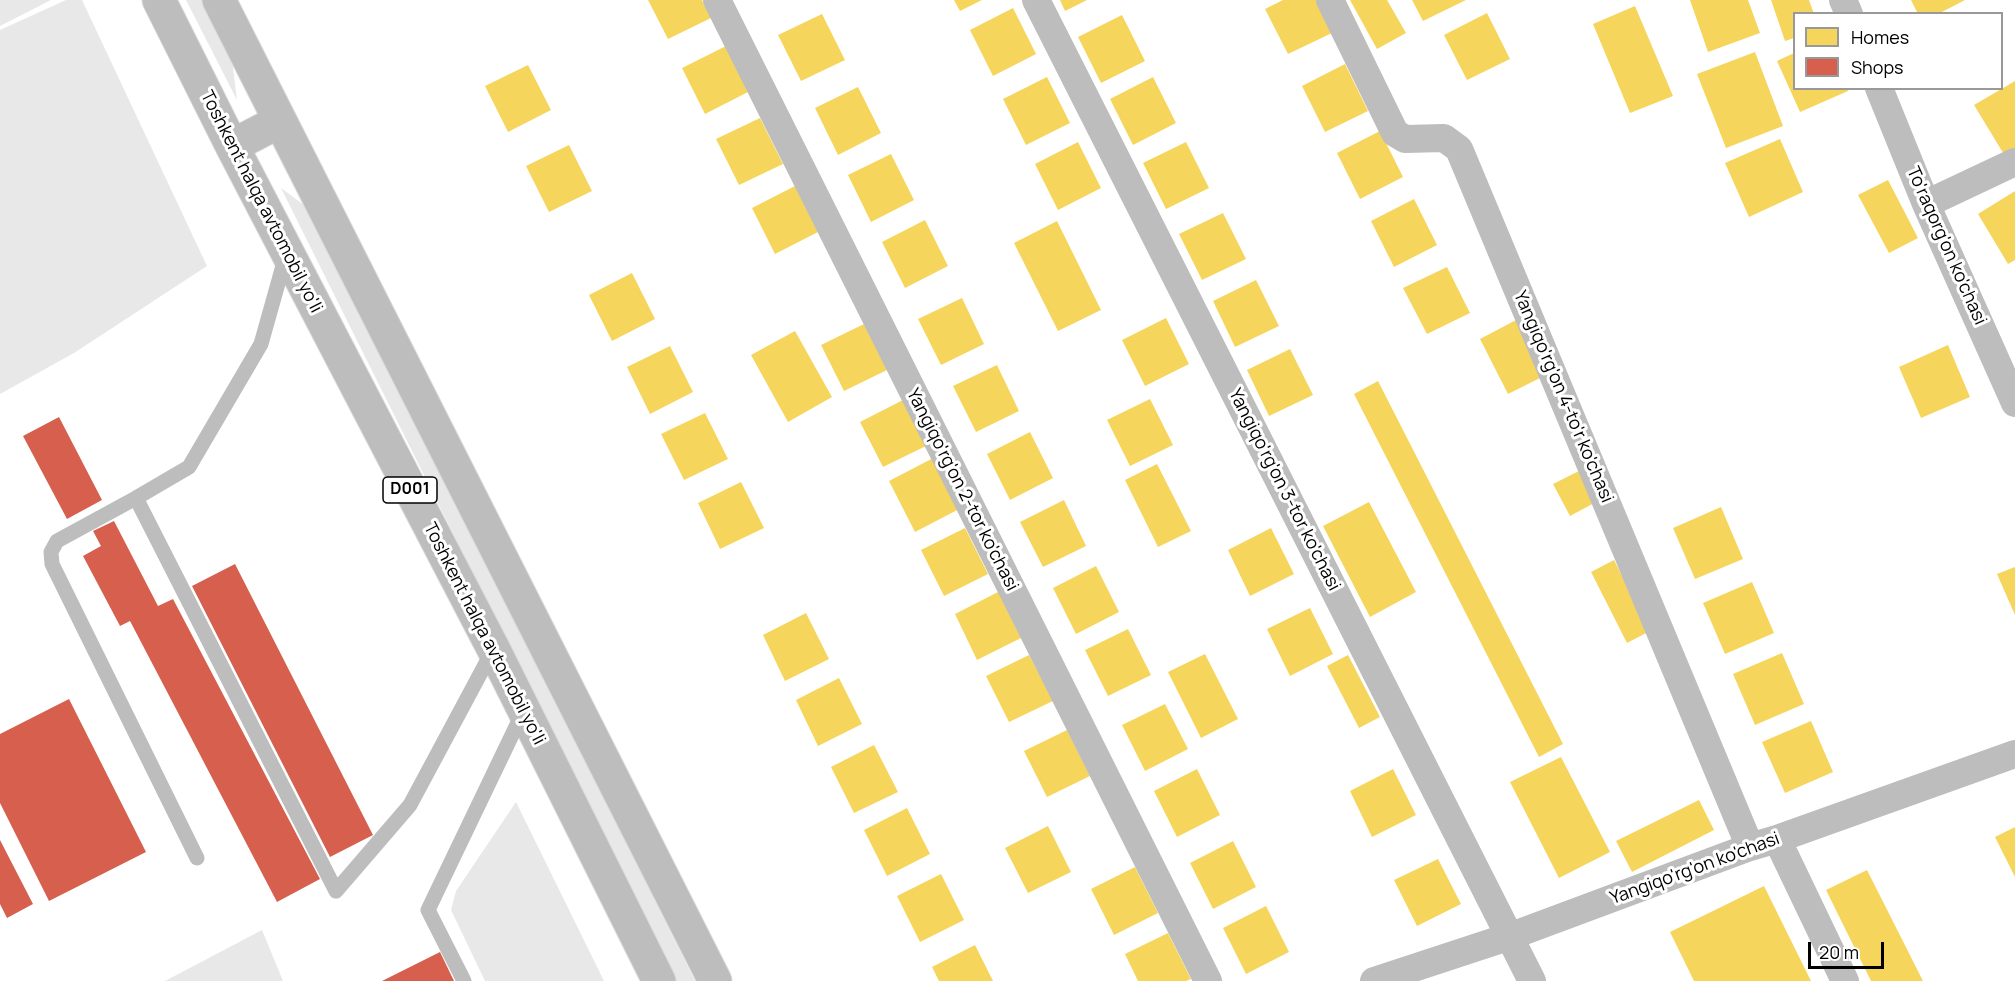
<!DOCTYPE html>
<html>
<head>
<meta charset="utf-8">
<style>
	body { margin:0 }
	#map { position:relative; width:2015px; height:981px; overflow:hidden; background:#fff; font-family:Manrope,sans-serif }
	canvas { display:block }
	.legend { position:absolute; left:1793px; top:12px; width:210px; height:78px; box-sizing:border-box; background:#fff; border:2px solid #999; margin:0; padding:8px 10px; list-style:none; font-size:18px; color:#000 }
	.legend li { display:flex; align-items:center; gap:12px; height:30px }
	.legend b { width:30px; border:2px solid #999 }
	.scale { position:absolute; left:1808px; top:942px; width:76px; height:27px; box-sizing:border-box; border:3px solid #000; border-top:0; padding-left:8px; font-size:18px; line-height:21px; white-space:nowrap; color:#000; -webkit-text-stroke:4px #fff; paint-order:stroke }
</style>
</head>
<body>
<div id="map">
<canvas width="2015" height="981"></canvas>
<ul class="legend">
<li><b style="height:16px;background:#f6d55c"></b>Homes</li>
<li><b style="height:16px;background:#d6604d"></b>Shops</li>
</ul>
<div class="scale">20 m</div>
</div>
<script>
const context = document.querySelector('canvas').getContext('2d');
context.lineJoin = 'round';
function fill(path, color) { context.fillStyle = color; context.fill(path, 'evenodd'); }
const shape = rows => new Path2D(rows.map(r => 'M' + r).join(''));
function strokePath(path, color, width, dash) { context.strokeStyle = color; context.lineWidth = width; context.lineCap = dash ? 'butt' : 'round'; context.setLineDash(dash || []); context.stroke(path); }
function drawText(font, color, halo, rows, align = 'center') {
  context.font = font + ' Manrope,sans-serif'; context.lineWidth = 6; context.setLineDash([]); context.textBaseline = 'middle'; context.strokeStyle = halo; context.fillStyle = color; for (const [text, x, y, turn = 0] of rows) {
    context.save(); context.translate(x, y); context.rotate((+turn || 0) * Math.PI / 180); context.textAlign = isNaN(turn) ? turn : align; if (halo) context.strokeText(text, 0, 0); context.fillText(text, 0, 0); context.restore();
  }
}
const green = shape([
	[0,0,51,0,0,26],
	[66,0,82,0,207,266,74,353,0,394,0,30],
	[186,0,207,0,230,44,237,100],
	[281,188,312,211,695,981,676,981],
	[516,802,604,981,485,981,451,910,456,891],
	[262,930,283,981,165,981]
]);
const homes = shape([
	[648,0,702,0,711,18,668,39],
	[954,0,982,0,960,11],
	[1060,0,1087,0,1065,11],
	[1283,0,1316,0,1332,33,1288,54,1265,9],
	[1350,0,1387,0,1406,33,1377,49],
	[1412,0,1466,0,1423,21],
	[1690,0,1748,0,1760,33,1708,52],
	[1771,0,1809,0,1814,14,1794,14,1794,38,1785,41],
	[1911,0,1965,0,1938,14,1918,14],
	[1635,6,1673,96,1630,113,1593,24],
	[1013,8,1036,54,993,76,970,30],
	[1487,13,1510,59,1467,80,1444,35],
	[822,14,845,60,801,81,778,35],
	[1122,15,1145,61,1101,83,1078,37],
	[726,46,748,92,705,114,682,68],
	[1755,52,1783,126,1726,148,1697,74],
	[1794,53,1794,88,1847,88,1848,91,1800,112,1777,61],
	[1345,64,1368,111,1325,132,1302,86],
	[528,65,551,110,508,132,485,86],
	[1047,77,1070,123,1026,145,1003,99],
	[1153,77,1176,123,1133,145,1110,99],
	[2015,81,2015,150,2005,156,1974,105],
	[858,87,881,133,838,155,815,108],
	[760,118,783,164,739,185,716,139],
	[1380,131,1403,177,1360,199,1337,153],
	[1780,139,1803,192,1749,217,1725,163],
	[1078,142,1101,188,1058,210,1035,164],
	[1186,142,1209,188,1166,209,1143,163],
	[569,145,592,191,549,212,526,166],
	[891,154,914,200,871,222,848,175],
	[1888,180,1918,238,1889,253,1858,195],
	[795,186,818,232,775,254,752,208],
	[2015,191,2015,260,2008,264,1978,214],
	[1414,199,1437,245,1394,267,1371,221],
	[1223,213,1246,259,1202,280,1179,234],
	[925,220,948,266,905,288,882,242],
	[1057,221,1101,310,1058,331,1014,243],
	[1447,267,1470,313,1427,334,1403,288],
	[632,273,655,319,612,341,589,295],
	[1256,280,1279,326,1235,347,1213,301],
	[962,298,984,344,941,365,918,319],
	[1166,318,1189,364,1145,386,1122,340],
	[1516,320,1544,376,1508,394,1480,339],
	[864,324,887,370,844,391,821,345],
	[795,331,832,397,788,422,751,355],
	[1948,345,1970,397,1921,418,1899,367],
	[670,346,693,392,650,414,627,367],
	[1290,349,1313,395,1269,416,1247,370],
	[997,365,1019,411,976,432,953,386],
	[1378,381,1563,744,1539,757,1354,394],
	[1150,399,1173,445,1130,466,1107,420],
	[903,400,926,446,883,467,860,422],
	[705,413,728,459,684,480,661,434],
	[1030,432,1053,478,1010,500,987,454],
	[937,456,963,507,915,532,889,481],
	[1157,464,1191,531,1158,547,1125,480],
	[1581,470,1598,501,1570,516,1553,484],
	[741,482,764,528,720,549,698,503],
	[1064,500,1086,546,1043,567,1020,522],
	[1369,502,1416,592,1370,617,1323,526],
	[1721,507,1743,559,1695,579,1673,528],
	[965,528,988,574,944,596,921,550],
	[1271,528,1294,574,1250,596,1228,550],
	[1614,560,1650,631,1627,643,1591,572],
	[1096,566,1119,612,1076,634,1053,588],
	[2015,567,2015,615,1997,574],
	[1752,582,1774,633,1725,654,1703,603],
	[998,592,1021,638,977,660,955,614],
	[1310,608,1333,654,1290,676,1267,629],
	[806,613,829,659,785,681,763,635],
	[1128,629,1151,675,1108,696,1085,650],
	[1782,653,1804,704,1755,725,1733,674],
	[1205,654,1238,719,1201,738,1168,672],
	[1029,655,1053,701,1009,722,986,676],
	[1348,655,1380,717,1359,728,1327,666],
	[839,678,862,724,818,746,796,700],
	[1165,704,1188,749,1145,771,1122,725],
	[1811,721,1833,772,1785,793,1762,742],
	[1067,730,1090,776,1047,797,1024,751],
	[874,745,898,792,854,813,831,767],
	[1561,757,1610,852,1559,878,1510,782],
	[1197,769,1220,815,1177,837,1154,791],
	[1393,769,1416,815,1372,837,1350,791],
	[1699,800,1714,830,1632,872,1616,841],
	[907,808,930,854,887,876,864,830],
	[1048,826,1071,872,1028,893,1005,848],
	[2015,827,2015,877,1995,837],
	[1233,841,1256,887,1213,909,1190,863],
	[1438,859,1461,904,1417,926,1394,880],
	[1135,867,1158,913,1114,935,1091,889],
	[1867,870,1923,981,1871,981,1826,890],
	[941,874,964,920,920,942,897,896],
	[1764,886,1811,981,1694,981,1670,932],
	[1266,906,1289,952,1246,974,1223,928],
	[1168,933,1191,979,1186,981,1138,981,1125,954],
	[975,945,993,981,939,981,932,967]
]);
const shops = shape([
	[59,417,102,500,67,519,23,436],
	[114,521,158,606,173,599,320,879,277,902,130,621,120,626,83,556,101,546,93,531],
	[235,564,373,835,330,857,192,586],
	[69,699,146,852,49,901,0,803,0,734],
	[0,840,33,904,7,918,0,904],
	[440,952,454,981,382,981]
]);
const lane = shape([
	[286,255,261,344,189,467,136,498,336,891,410,805,493,650],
	[136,498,57,541,51,552,52,564,197,858],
	[464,981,428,910,524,710]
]);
const street = shape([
	[717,0,1208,981],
	[1036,0,1532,981],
	[1330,0,1395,133,1405,139,1444,138,1459,149,1750,847],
	[1843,0,1849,14],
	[1879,88,1926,204,2015,403],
	[1926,204,2015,162],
	[1777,839,1845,981],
	[1374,981,1511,936,1750,847,1777,839,2015,754]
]);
const highway = shape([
	[159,0,232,146,494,650,659,981],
	[219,0,715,981],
	[232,146,280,121]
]);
const shields = [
	[410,490,54]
];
const shieldNames = [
	["D001",410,490]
];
const streetNames = [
	["Toshkent halqa avtomobil yo'li",261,202,63],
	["To'raqorg'on ko'chasi",1946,246,66],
	["Yangiqo'rg'on 4-to'r ko'chasi",1563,397,67],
	["Yangiqo'rg'on 2-tor ko'chasi",962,490,63],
	["Yangiqo'rg'on 3-tor ko'chasi",1284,490,63],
	["Toshkent halqa avtomobil yo'li",484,634,63],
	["Yangiqo'rg'on ko'chasi",1695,869,-20]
];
fill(green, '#e8e8e8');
fill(homes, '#f6d55c');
fill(shops, '#d6604d');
strokePath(highway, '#dbdbdb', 35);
strokePath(lane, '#bdbdbd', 15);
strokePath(street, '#bdbdbd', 28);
strokePath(highway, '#bdbdbd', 33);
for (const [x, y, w] of shields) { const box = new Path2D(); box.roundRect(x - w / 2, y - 13, w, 26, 4.5); context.fillStyle = '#fff'; context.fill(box); strokePath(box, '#000', 1.5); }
drawText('bold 16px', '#000', null, shieldNames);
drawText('18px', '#000', '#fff', streetNames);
</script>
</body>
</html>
